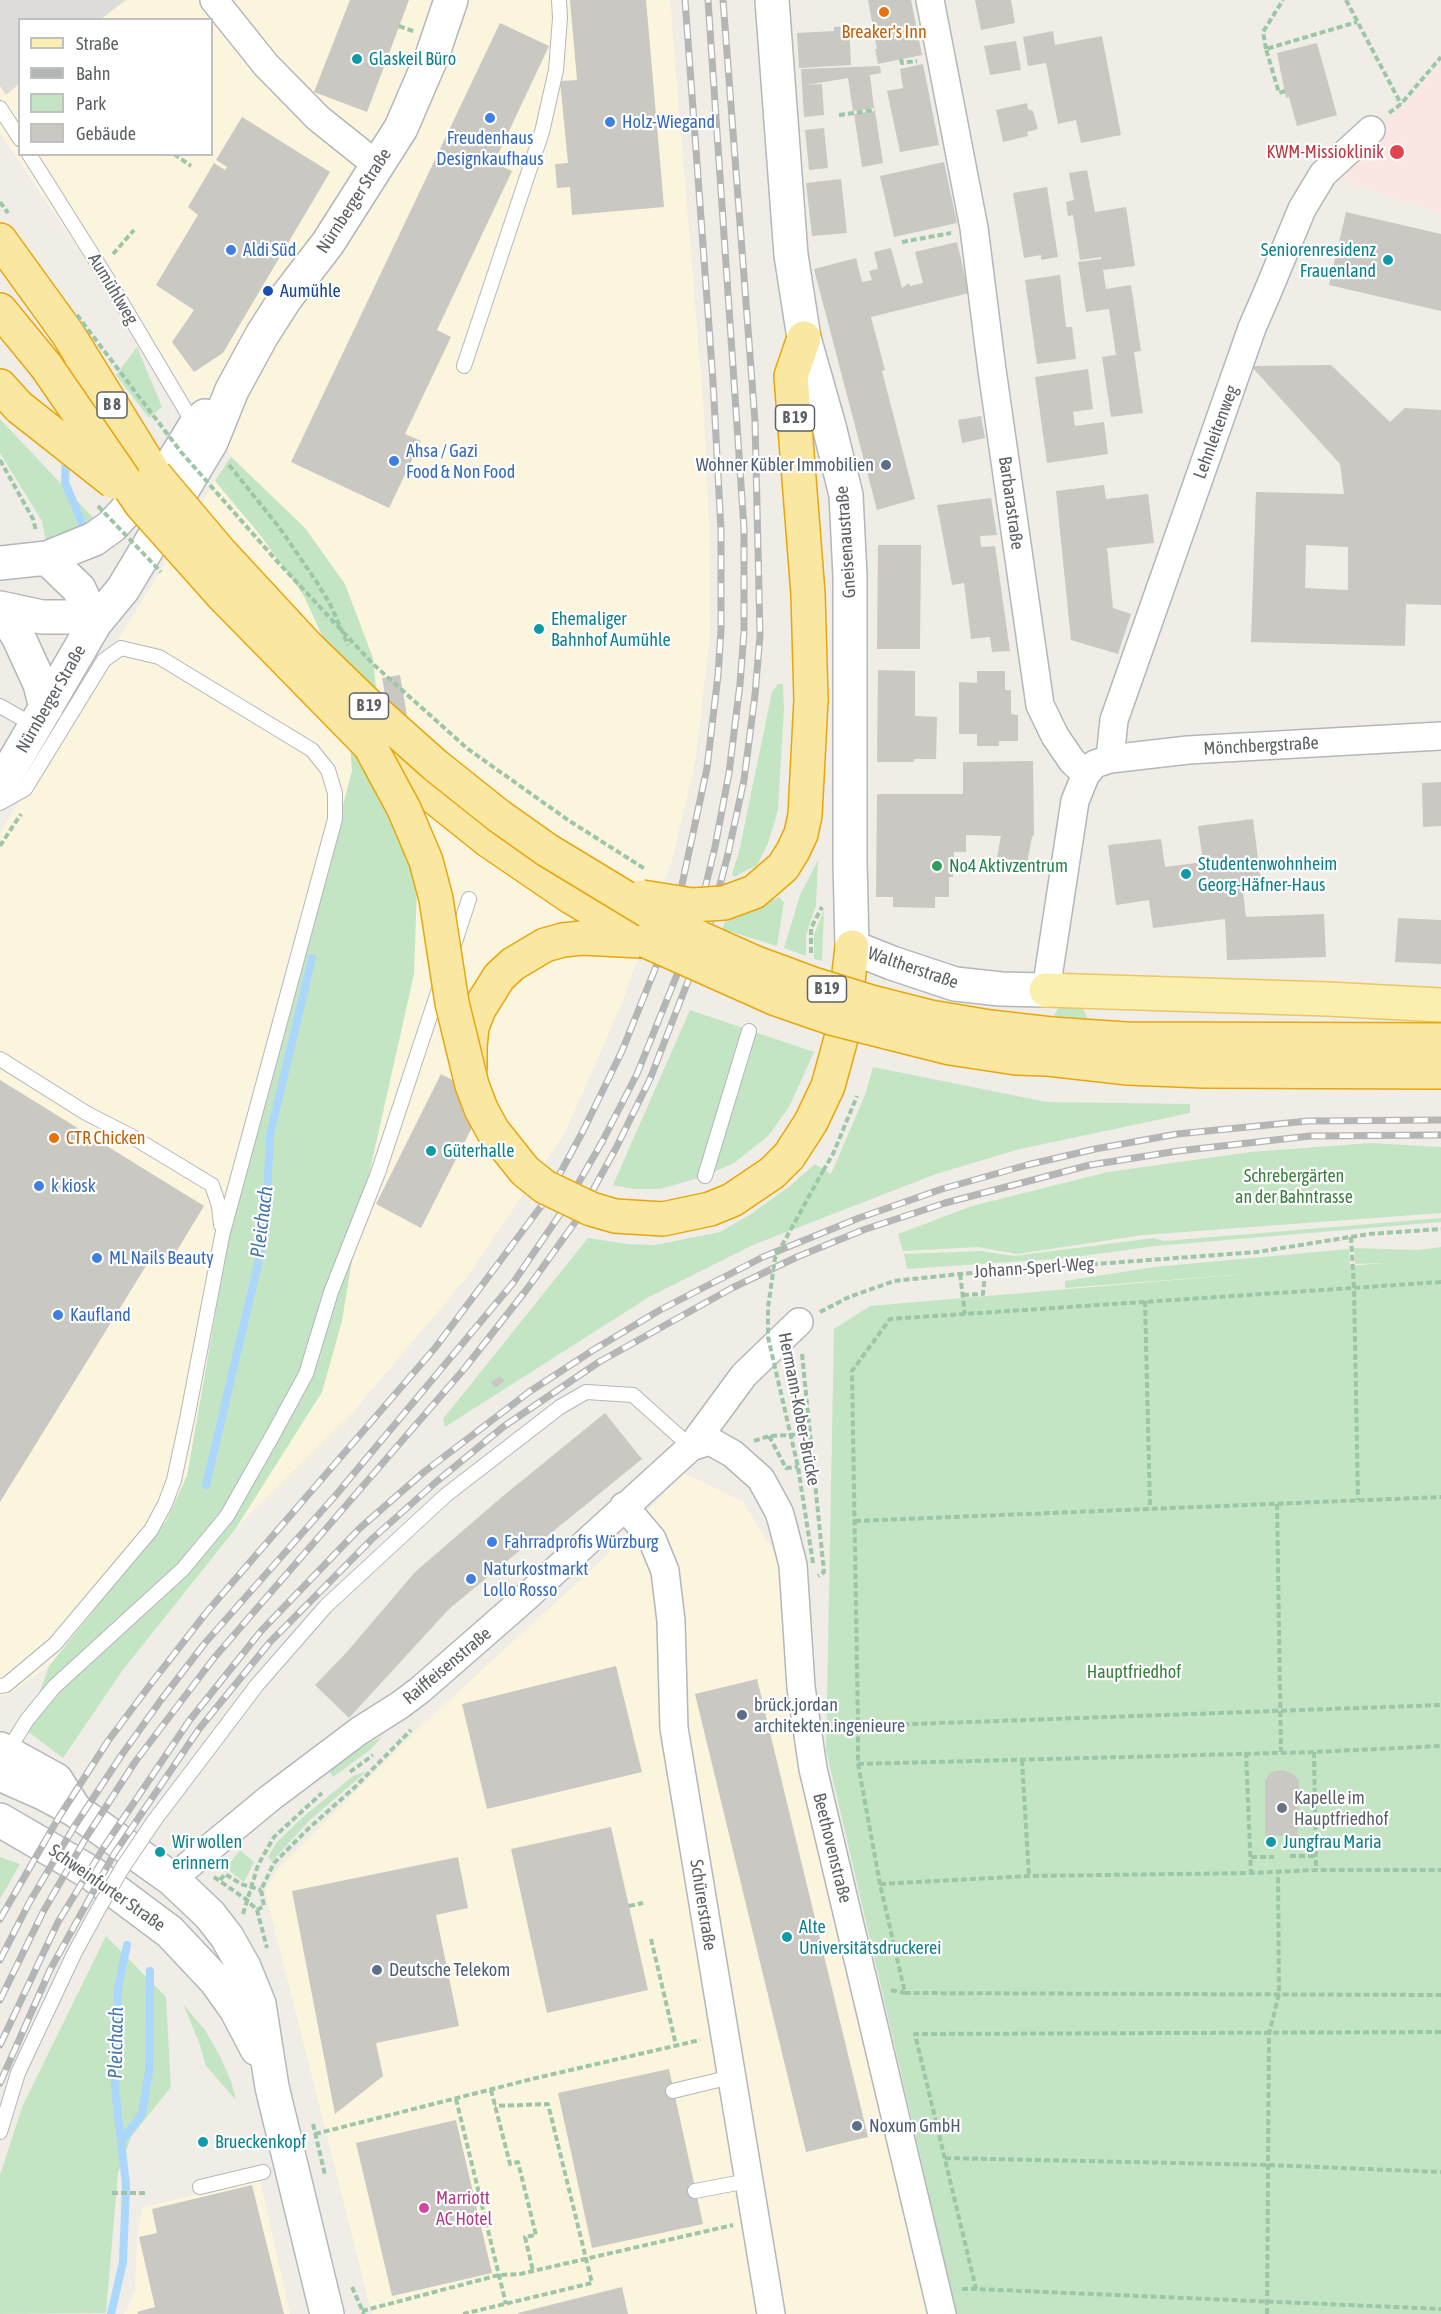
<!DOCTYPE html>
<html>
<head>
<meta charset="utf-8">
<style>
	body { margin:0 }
	#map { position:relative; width:1441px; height:2314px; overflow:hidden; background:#efede6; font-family:"Asap Condensed",sans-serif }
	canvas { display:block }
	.legend { position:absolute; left:18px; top:18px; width:195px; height:138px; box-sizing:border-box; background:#fff; border:2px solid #bec0c1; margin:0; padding:8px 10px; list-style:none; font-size:18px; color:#5d6165 }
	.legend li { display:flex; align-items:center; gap:12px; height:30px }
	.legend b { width:30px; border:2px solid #bec0c1 }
</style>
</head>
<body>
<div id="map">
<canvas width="1441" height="2314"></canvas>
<ul class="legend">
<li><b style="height:8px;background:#fbefaf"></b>Straße</li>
<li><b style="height:8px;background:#b4b5b5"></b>Bahn</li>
<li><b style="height:16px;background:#c4e5c4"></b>Park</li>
<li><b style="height:16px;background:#cac8c2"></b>Gebäude</li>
</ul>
</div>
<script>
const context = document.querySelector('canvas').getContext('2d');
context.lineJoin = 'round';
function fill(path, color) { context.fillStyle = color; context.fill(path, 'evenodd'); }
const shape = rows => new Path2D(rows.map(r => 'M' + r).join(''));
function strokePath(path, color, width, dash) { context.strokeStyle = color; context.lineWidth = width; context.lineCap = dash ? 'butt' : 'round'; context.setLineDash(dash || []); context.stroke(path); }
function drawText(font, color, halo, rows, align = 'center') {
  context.font = font + ' "Asap Condensed",sans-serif'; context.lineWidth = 4.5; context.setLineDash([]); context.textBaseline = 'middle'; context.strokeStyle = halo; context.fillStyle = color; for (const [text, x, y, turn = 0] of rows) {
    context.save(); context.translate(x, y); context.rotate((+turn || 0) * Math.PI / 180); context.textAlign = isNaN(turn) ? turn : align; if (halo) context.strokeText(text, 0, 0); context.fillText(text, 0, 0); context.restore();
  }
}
const commercial = shape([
	[0,0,670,0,704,413,709,527,710,633,696,757,673,857,624,998,565,1133,467,1277,354,1411,236,1528,322,1392,414,974,305,528,190,415,0,133],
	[20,20,212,20,212,154,20,154],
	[215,481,261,536,304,596,334,662,349,731,352,771,233,1214,187,1476,166,1521,69,1643,49,1666,8,1695,0,1696,0,833],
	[683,1473,742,1501,777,1556,786,1651,805,1795,929,2314,372,2314,265,1891,277,1870,421,1726,602,1560],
	[260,2180,290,2314,124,2314,135,2291,137,2237,143,2207]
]);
const industrial = shape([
	[0,0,126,0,101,19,20,20,19,84,6,95,0,86]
]);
const medical = shape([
	[1441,64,1441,214,1329,175,1417,91]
]);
const green = shape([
	[137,347,162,407,149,418,116,375],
	[0,419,100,525,48,550,42,521,0,453],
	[231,457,305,528,345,584,373,658,379,719,417,888,414,974,359,1218,342,1321,322,1392,236,1528,122,1671,63,1758,26,1730,49,1666,166,1521,187,1476,233,1214,352,771,349,731,334,662,304,596,261,536,215,481],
	[778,684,783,684,784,710,778,810,768,843,757,865,734,877,732,874,739,852,772,692],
	[818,860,816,905,806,935,806,956,784,948,800,895],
	[779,897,784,902,777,946,722,929,725,922],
	[824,910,822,961,814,959,814,935],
	[1082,1006,1088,1020,1052,1019,1059,1007],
	[690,1010,814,1052,789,1107,768,1136,734,1163,705,1176,660,1189,634,1189,613,1185],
	[873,1067,1047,1102,1190,1104,1190,1113,1020,1149,936,1174,753,1245,649,1297,445,1427,443,1419,588,1238,627,1244,655,1245,720,1232,751,1214,790,1186,815,1164,831,1174,865,1095],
	[1370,1143,1441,1147,1441,1213,1143,1235,1017,1254,978,1247,903,1251,898,1234,972,1206,1108,1172,1251,1152],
	[1441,1218,1441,1222,1155,1246,1068,1258,907,1269,904,1254,981,1251,1014,1256,1154,1238,1164,1241],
	[1441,1247,1441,2314,957,2314,826,1750,834,1329,870,1306,1245,1274,1065,1288,1065,1281,1154,1267,1349,1249,1350,1266,1384,1263,1355,1264,1354,1248,1418,1250],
	[382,1737,370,1750,333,1777,328,1770,372,1741],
	[367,1771,310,1820,272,1861,268,1857,277,1842,304,1816,353,1776],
	[240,1850,254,1862,244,1882,226,1868],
	[0,1857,20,1864,0,1899],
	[106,1936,166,1997,171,2087,131,2137,118,2173,106,2313,0,2314,0,2175,23,2105],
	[183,2004,205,2030,220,2056,231,2081,236,2100,206,2066,199,2042]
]);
const stream = shape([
	[66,455,65,482,84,528],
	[206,1485,265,1234,270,1135,312,958],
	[121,2142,142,2114,149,2071,150,1971],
	[111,2314,123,2262,126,2185,115,2089,118,1988,127,1945]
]);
const building = shape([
	[350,0,409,0,367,112,314,92],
	[570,0,646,0,664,207,572,215,570,187,557,188,555,164,568,163,560,81,577,80],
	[868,0,911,0,922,55,878,64,875,49,877,49],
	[975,0,1011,0,1015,23,981,30],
	[500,23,549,46,494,163,512,171,437,330,451,337,405,434,421,441,389,508,291,462],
	[849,26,851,65,799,68,797,33,834,31,834,27],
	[1053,31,1055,45,1102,36,1121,135,1081,143,1076,120,1058,124,1046,63,1028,66,1023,37],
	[1016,41,1021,70,990,75,984,46],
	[1317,43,1337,115,1297,126,1289,97,1286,98,1277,53],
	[923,64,939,145,900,152,887,91,903,88,900,69],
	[880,66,881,73,870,75,874,108,853,111,848,78,807,85,822,84,824,115,804,117,801,69],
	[1027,103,1028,109,1033,111,1038,129,1027,132,1028,136,1003,142,996,110],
	[875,111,883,163,862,167,854,114],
	[242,117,330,172,223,353,194,372,172,342,194,310,156,285,198,215,188,207,214,163,225,170,227,167,216,160],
	[824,128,828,168,809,170,805,130],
	[944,162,957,223,894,237,880,176],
	[1087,170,1095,212,1126,207,1135,266,1103,270,1106,289,1131,285,1141,351,1134,352,1143,413,1111,417,1102,357,1116,355,1109,309,1086,312,1078,262,1101,259,1101,257,1080,260,1073,215,1068,216,1066,202,1074,200,1069,173],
	[841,179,847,233,812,236,806,183],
	[1047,187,1058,257,1041,260,1041,255,1024,258,1013,193],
	[1346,212,1441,234,1441,311,1329,285],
	[957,242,969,293,871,317,885,370,882,371,915,499,877,510,814,269,856,258,862,282,872,280,869,271,878,269,874,252,891,248,902,288,909,283,910,286,923,283,915,252],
	[1060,275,1066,327,1072,327,1076,359,1037,364,1025,280],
	[1331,365,1390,422,1405,408,1441,410,1441,605,1406,604,1405,646,1251,642,1256,492,1344,494,1340,464,1251,366],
	[1306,545,1348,547,1348,590,1305,588],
	[1088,369,1093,409,1073,412,1075,426,1104,422,1108,454,1047,463,1035,377],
	[981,416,985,438,962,443,958,420],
	[1104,485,1106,499,1148,494,1154,543,1107,548,1113,608,1131,614,1118,654,1071,640,1056,491],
	[991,498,997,535,980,536,981,547,995,546,1010,651,992,652,990,637,971,639,964,583,952,585,937,505],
	[878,545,921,545,920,649,877,649],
	[878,670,915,671,915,716,937,717,936,759,914,759,914,762,877,762],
	[977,671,1005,671,1005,690,1011,690,1011,714,1018,715,1018,741,999,741,999,746,977,746,977,734,959,734,959,682,977,683],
	[400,675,416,767,399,770,382,678],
	[1033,761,1034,835,1032,837,1027,863,997,857,1001,836,966,835,966,852,954,852,953,877,949,877,949,897,935,897,935,908,893,907,893,897,876,897,877,794,963,794,963,762],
	[1441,782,1441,826,1423,827,1422,783],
	[1253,819,1261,882,1242,884,1246,917,1324,914,1326,957,1227,960,1225,919,1153,928,1149,900,1116,905,1108,845,1161,839,1165,867,1203,862,1198,826],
	[1398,918,1441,920,1441,964,1395,962],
	[441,1074,487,1098,421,1228,376,1204],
	[0,1080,204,1206,170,1262,154,1253,0,1502],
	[500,1376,505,1381,495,1388,491,1382],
	[605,1413,642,1459,540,1542,536,1537,449,1609,349,1718,315,1685,346,1653,415,1572,503,1496],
	[616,1666,642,1772,487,1809,462,1704],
	[757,1679,868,2137,806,2152,695,1694],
	[1283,1770,1293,1774,1299,1780,1298,1836,1265,1836,1265,1780,1271,1772],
	[611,1827,648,1990,547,2013,511,1849],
	[458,1857,468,1908,436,1915,459,2026,376,2043,383,2076,335,2114,292,1891],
	[669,2069,703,2224,592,2248,558,2093],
	[456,2120,492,2273,392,2296,356,2143],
	[252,2185,284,2314,138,2314,137,2312,155,2307,139,2237,157,2233,152,2209],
	[622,2287,628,2314,518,2314,518,2313]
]);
const path = shape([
	[1346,0,1401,104],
	[399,26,413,31],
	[1266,49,1263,32,1283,0],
	[901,59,902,63,917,61],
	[1285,91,1279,93,1266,49,1357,22],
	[1389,113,1401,104,1441,57],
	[839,115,875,110],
	[174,154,191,166],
	[0,202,8,213],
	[902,242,951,233],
	[113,254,134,230],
	[0,460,33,519,36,531],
	[229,465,279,527,318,584,331,606,348,645],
	[0,846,21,814],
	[811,953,811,928,822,907],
	[823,1171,833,1154,857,1096],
	[1351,1237,1354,1288,1358,1500],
	[960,1274,965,1314],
	[1441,1282,890,1319,852,1371,858,1726,1441,1705],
	[963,1295,983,1294,985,1272],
	[1145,1301,1150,1507],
	[820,1312,849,1297,894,1281,960,1274,1257,1252,1369,1234,1441,1229],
	[802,1354,824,1572,818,1576],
	[769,1436,786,1468,798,1467],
	[754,1441,769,1436,810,1434],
	[1277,1504,1281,1752],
	[855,1521,1441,1497],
	[833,1731,858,1726,858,1764,880,1884,905,1993,1441,1995],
	[1246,1752,1251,1873],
	[1314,1752,1316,1870],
	[1022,1760,1029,1876],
	[858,1764,1314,1752,1441,1746],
	[350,1772,373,1755],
	[1290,1856,1315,1856],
	[1251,1857,1274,1857],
	[214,1877,247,1900,257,1910,267,1948],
	[220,1880,225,1874,241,1884,261,1890],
	[880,1884,1029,1876,1251,1873,1316,1870,1441,1870],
	[629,1906,643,1903],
	[257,1910,264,1906,261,1890,274,1863,308,1829,354,1788,411,1730],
	[243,1914,258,1865,274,1837,322,1793],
	[651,1939,676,2045],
	[891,1990,905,1993],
	[1441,2032,915,2034,976,2289,1441,2309],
	[491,2090,510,2164,518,2162,536,2235,525,2237,533,2271],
	[456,2099,506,2304],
	[313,2124,325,2175],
	[315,2134,532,2079,700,2040],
	[945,2158,1268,2165,1441,2172],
	[112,2193,145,2193],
	[352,2287,364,2314],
	[962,2289,976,2289],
	[362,2311,499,2275,520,2274,733,2225],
	[463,2314,592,2283,548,2104,495,2106],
	[1267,2314,1269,2034,1279,1994,1278,1872]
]);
const service = shape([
	[0,108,20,139],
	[29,154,110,283,195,426],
	[464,366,542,132,556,70,560,18,559,0],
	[0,706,35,726],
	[0,803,25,789,104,660,121,648,159,657,312,750,328,770,335,793,335,819,222,1236,187,1419,174,1480,165,1504,151,1530,55,1644,6,1685,0,1686],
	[452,951,469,899],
	[0,1059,86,1113,131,1136,212,1185,219,1206,221,1225],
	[705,1176,749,1031],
	[7,1752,27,1720,54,1687,183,1569,227,1516,275,1431,306,1374,331,1292,378,1173,440,986],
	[154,1821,257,1685,326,1606,446,1495,560,1407,586,1392,633,1395,691,1447],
	[673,2091,731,2077],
	[0,2132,18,2073,74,1954,99,1908],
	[200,2187,263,2172],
	[695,2191,748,2181]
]);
const minor = shape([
	[214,0,266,65,318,118,378,166],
	[930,0,974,228,992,370,1040,705,1055,736,1072,761,1086,774],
	[1110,759,1114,720,1252,328,1268,291,1302,209,1323,174,1371,130],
	[1046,990,1075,801,1086,774,1095,764,1110,759,1188,750,1441,736],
	[691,1447,744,1375,799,1322],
	[624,1506,652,1539,665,1571,671,1621,674,1728,771,2314],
	[172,1879,270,1798,359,1731,400,1705,420,1690,523,1600,691,1447,710,1441,733,1454,761,1479,779,1512,782,1522,793,1565,801,1687,813,1769,942,2314]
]);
const tertiary = shape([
	[772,0,791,255,804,338,829,426,846,495,850,576,850,862,852,947,892,963,955,984,1001,989,1046,990],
	[146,506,195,426,205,416],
	[47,558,79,589,95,623],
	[0,563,47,558,94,539,112,526,155,479],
	[0,608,42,617,79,617,95,623],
	[0,616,9,622,18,636,40,684,46,708],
	[0,786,95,623,123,589,211,442,232,390,262,335,285,299,328,243,401,128,432,56,451,0],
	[0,1749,56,1780,75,1810]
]);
const secondary = shape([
	[0,1774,43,1793,75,1810,172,1879,210,1915,227,1937,244,1967,259,2004,272,2087,327,2314],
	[0,1820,91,1873,170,1932,216,1981,236,2009,257,2049]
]);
const primary = shape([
	[1046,990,1328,999,1441,1005]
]);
const trunk = shape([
	[0,240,68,334,155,475],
	[0,310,46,366,67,387],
	[804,338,791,376,808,594,811,700],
	[0,386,19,407],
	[370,746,489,841,571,897,646,941],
	[1051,1034,1126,1039,1441,1040],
	[1048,1059,1128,1068,1204,1071,1441,1072],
	[470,1068,470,1046,472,1027,479,1009,499,977,513,964,545,945,563,940,582,938,641,941],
	[789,1156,811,1122,828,1086,842,1035,852,947]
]);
const rail = shape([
	[0,1919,59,1817,108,1741,150,1685,206,1613,435,1348,545,1201,582,1133,622,1051,674,922,707,768,718,675,721,630,721,530,713,381,685,0],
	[0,1960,29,1903,74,1827,123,1753,161,1700,205,1643,335,1496,513,1283,563,1210,602,1142,637,1074,695,930,715,847,729,773,740,684,744,632,744,528,708,0],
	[0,2000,43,1912,87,1836,135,1762,214,1658,465,1368,527,1289,576,1221,616,1148,650,1079,709,927,728,854,744,780,755,695,760,635,755,421,723,0],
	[0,2045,58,1922,104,1847,189,1721,261,1631,360,1528,424,1472,529,1392,595,1349,660,1310,763,1257,859,1218,942,1189,1027,1165,1095,1149,1177,1134,1308,1121,1441,1120],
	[0,2083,50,1970,114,1854,199,1729,270,1642,372,1539,436,1482,503,1427,599,1362,732,1288,797,1257,863,1230,945,1203,1090,1165,1178,1151,1310,1136,1441,1135]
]);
const pathBridge = shape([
	[77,315,181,452,275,559,373,664,468,749,568,820,645,869],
	[98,506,161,572],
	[813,1563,798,1467,768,1337,768,1308,775,1258,823,1171]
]);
const serviceBridge = shape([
	[99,1908,123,1867,154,1821]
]);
const trunkBridge = shape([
	[46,366,141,504,223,596,370,746,404,809,426,861,436,899,452,1003,472,1085,481,1109,493,1131,525,1171,545,1187,591,1209,615,1216,663,1219,710,1209,732,1200,772,1173,789,1156],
	[19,407,114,482],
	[155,475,220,552,307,646,371,708,435,765,499,816,547,850,646,910,700,938,756,963,813,984,871,1002,930,1017,990,1027,1051,1034],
	[642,897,692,905,724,903,754,892,783,867,793,851,801,834,805,815,811,700],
	[646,941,776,999,831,1018,950,1048,1016,1058,1048,1059]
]);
const markers = [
	[884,12,6,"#e8710a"],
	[357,59,6,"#0f9aa8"],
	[490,118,6,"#3f7fe0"],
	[610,122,6,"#3f7fe0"],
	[1397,152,8,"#e0444e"],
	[231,250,6,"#3f7fe0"],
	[1388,260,6,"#0f9aa8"],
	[268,291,6,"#1a4fb4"],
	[394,461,6,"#3f7fe0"],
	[886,465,6,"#5c6f8a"],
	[539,629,6,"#0f9aa8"],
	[937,866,6,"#2e9e5b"],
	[1186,874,6,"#0f9aa8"],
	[54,1138,6,"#e8710a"],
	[431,1151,6,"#0f9aa8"],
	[39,1186,6,"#3f7fe0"],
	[97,1258,6,"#3f7fe0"],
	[58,1315,6,"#3f7fe0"],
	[492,1542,6,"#3f7fe0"],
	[471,1579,6,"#3f7fe0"],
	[742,1715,6,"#5c6f8a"],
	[1282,1808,6,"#6b7280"],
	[1271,1842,6,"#0f9aa8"],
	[160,1852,6,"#0f9aa8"],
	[787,1937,6,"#0f9aa8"],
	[377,1970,6,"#5c6f8a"],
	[857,2126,6,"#5c6f8a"],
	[203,2142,6,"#0f9aa8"],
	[424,2208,6,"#d1479c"]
];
const shields = [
	[112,405,30],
	[795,418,39],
	[369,706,39],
	[827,989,39]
];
const shieldNames = [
	["B 8",112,405],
	["B 19",795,418],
	["B 19",369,706],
	["B 19",827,989]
];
const foodNames = [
	["Breaker's Inn",884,32],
	["CTR Chicken",66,1138,"left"]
];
const cultureNames = [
	["Glaskeil Büro",369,59],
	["Seniorenresidenz",1376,250,"right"],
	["Frauenland",1376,271,"right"],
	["Ehemaliger",551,619],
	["Bahnhof Aumühle",551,640],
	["Studentenwohnheim",1198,864],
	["Georg-Häfner-Haus",1198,885],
	["Güterhalle",443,1151],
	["Wir wollen",172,1842],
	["erinnern",172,1863],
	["Jungfrau Maria",1283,1842],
	["Alte",799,1927],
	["Universitätsdruckerei",799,1948],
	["Brueckenkopf",215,2142]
];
const shopNames = [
	["Holz-Wiegand",622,122],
	["Freudenhaus",490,138,"center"],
	["Designkaufhaus",490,159,"center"],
	["Aldi Süd",243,250],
	["Ahsa / Gazi",406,451],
	["Food & Non Food",406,472],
	["k kiosk",51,1186],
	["ML Nails Beauty",109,1258],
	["Kaufland",70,1315],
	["Fahrradprofis Würzburg",504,1542],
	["Naturkostmarkt",483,1569],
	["Lollo Rosso",483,1590]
];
const healthNames = [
	["KWM-Missioklinik",1384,152]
];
const streetNames = [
	["Nürnberger Straße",354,201,-57],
	["Aumühlweg",113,289,59],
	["Lehnleitenweg",1216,432,-70],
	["Barbarastraße",1011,503,82],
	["Gneisenaustraße",846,542,-94],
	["Nürnberger Straße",51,699,-60],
	["Mönchbergstraße",1261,746,-3],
	["Waltherstraße",913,968,19],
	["Johann-Sperl-Weg",1034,1268,-4],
	["Hermann-Kober-Brücke",799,1409,79],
	["Raiffeisenstraße",447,1666,-40],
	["Beethovenstraße",832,1848,76],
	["Schweinfurter Straße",107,1888,35],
	["Schürerstraße",703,1905,81]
];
const transitNames = [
	["Aumühle",280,291]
];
const serviceNames = [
	["Wohner Kübler Immobilien",874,465,"right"],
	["brück.jordan",754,1705],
	["architekten.ingenieure",754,1726],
	["Deutsche Telekom",389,1970],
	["Noxum GmbH",869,2126]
];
const leisureNames = [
	["No4 Aktivzentrum",949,866]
];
const parkNames = [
	["Schrebergärten",1294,1176],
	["an der Bahntrasse",1294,1197],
	["Hauptfriedhof",1134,1672]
];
const worshipNames = [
	["Kapelle im",1294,1798],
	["Hauptfriedhof",1294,1819]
];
const hotelNames = [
	["Marriott",436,2198],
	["AC Hotel",436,2219]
];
const waterNames = [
	["Pleichach",262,1222,-83],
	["Pleichach",116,2043,-89]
];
fill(commercial, '#fcf5dd');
fill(industrial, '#dedcd8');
fill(medical, '#fae6e3');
fill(green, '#c4e5c4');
strokePath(stream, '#aad7fb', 8);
fill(building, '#cac8c2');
strokePath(service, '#b3b6ba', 16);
strokePath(minor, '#b3b6ba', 30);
strokePath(tertiary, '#b3b6ba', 36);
strokePath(secondary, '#b4b8bc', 36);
strokePath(primary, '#ebc663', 36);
strokePath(trunk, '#e9a60b', 36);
strokePath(path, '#9dc6a9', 4, [6, 3]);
strokePath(service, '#fff', 14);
strokePath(minor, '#fff', 27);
strokePath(tertiary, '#fff', 33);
strokePath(secondary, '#fff', 33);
strokePath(primary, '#fbefaf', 33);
strokePath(trunk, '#fae7a2', 33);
strokePath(rail, '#b4b5b5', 7);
strokePath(rail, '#fff', 4.5, [14]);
strokePath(serviceBridge, '#b3b6ba', 16, []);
strokePath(trunkBridge, '#e9a60b', 36, []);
strokePath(pathBridge, '#9dc6a9', 4, [6, 3]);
strokePath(serviceBridge, '#fff', 14);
strokePath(trunkBridge, '#fae7a2', 33);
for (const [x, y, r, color] of markers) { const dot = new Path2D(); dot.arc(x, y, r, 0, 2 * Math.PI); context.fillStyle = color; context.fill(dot); strokePath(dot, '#fff', 2); }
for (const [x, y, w] of shields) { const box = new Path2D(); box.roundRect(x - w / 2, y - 13, w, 26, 4.5); context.fillStyle = '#fff'; context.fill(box); strokePath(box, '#5d6165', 1.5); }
drawText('bold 16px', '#5d6165', null, shieldNames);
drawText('18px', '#c56008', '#fff', foodNames);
drawText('18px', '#0d838f', '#fff', cultureNames, 'left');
drawText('18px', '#366cbe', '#fff', shopNames, 'left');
drawText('18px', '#be3a42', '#fff', healthNames, 'right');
drawText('18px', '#5d6165', '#fff', streetNames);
drawText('18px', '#164399', '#fff', transitNames, 'left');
drawText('18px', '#4e5e75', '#fff', serviceNames, 'left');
drawText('18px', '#27864d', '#fff', leisureNames, 'left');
drawText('18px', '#39813d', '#fff', parkNames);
drawText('18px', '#5b616d', '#fff', worshipNames, 'left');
drawText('18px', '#b23c85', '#fff', hotelNames, 'left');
drawText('italic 20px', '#4778ad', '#fff', waterNames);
</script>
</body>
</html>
